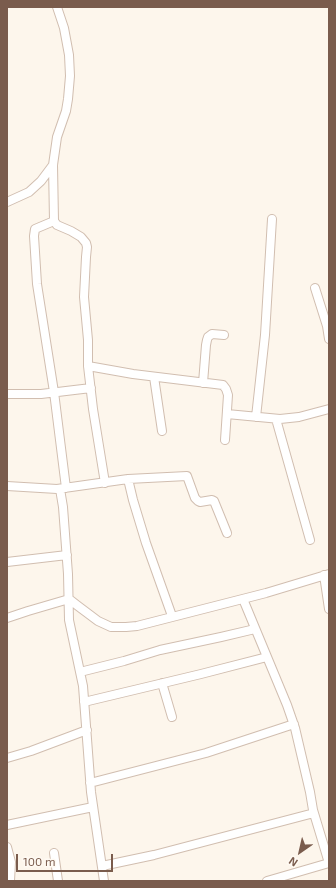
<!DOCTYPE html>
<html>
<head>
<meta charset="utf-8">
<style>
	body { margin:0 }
	#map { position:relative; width:336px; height:888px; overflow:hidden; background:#fdf6ec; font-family:"Exo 2",sans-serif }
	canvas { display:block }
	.frame { position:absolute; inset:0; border:8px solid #7a5c4d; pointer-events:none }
	.north { position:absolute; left:280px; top:832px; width:40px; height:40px; -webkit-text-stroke:3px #fffaf3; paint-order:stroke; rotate:214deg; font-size:11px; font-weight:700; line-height:16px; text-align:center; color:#7a5c4d }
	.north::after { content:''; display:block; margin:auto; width:14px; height:18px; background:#7a5c4d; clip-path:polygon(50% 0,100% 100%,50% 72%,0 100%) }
	.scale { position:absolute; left:16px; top:854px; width:97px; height:18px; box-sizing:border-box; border:2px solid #7a5c4d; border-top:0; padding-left:5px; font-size:12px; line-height:14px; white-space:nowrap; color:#7a5c4d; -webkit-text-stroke:3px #fffaf3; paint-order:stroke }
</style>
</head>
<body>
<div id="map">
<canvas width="336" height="888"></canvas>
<div class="frame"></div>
<div class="north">N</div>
<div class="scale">100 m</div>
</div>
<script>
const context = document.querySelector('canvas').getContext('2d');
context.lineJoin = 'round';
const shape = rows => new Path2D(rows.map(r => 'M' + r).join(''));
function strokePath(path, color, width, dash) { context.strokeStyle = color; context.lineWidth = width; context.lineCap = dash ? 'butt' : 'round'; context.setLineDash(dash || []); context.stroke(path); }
const minor = shape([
	[57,7,64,28,69,55,70,76,68,99,66,111,57,137,53,165,54,221,57,225,71,231,81,237,86,243,87,247,86,257,84,297,88,340,88,366,93,409,105,483],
	[7,202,29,192,41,181,53,165],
	[54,221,35,229,34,236,37,284,54,392,66,488],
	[315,288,327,326,329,339],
	[88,366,133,374,223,385,226,389,228,395,225,440],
	[154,377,162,431],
	[203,383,206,345,207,340,208,337,212,334,224,335],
	[7,394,41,394,91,388],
	[227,414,280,419,299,417,329,409],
	[256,417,265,335,272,219],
	[276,419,310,540],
	[128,479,133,500,146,543,172,616],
	[7,486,57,489,128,479,187,476,195,498,198,501,200,502,212,500,214,501,227,533],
	[60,489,63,507,68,574,69,620,83,686,91,792,104,881],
	[7,562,67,555],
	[324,575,329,609],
	[243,599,287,705,295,728,310,792,313,810,329,863],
	[7,618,28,611,69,599,78,606,98,621,111,627,126,627,137,626,266,593,329,574],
	[80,672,124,661,160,650,221,637,255,629],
	[162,683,172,717],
	[84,702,201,674,267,657],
	[7,758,31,751,87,730],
	[90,783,206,753,294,724],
	[7,825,93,807],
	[7,847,11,862,10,881],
	[54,853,58,881],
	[102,866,154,855,314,813],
	[267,881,329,863]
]);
strokePath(minor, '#d1beb0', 10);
strokePath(minor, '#fff', 8);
</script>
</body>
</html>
